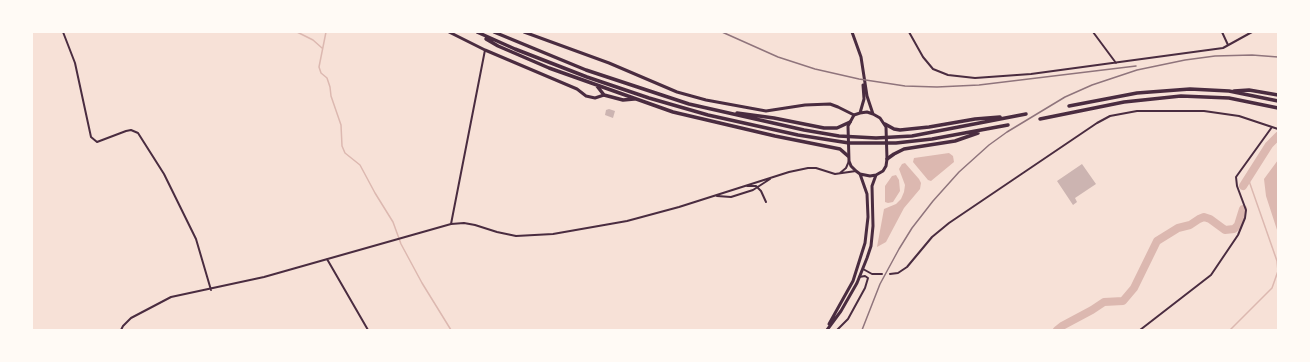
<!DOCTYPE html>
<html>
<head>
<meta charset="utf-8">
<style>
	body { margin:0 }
	#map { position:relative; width:1310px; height:362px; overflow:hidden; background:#f7e1d7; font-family:"IBM Plex Sans",sans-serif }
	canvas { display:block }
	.frame { position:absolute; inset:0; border:33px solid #fffaf5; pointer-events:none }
</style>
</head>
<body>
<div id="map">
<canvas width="1310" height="362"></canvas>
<div class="frame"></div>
</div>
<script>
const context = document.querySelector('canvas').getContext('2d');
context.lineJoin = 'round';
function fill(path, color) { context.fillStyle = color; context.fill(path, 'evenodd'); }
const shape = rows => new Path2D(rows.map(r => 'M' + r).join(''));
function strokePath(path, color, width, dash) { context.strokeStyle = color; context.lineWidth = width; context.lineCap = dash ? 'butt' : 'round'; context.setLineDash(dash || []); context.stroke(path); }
const water = shape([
	[949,153,953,156,954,162,931,181,928,180,913,162,914,158],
	[1278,160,1278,233,1266,196,1264,179],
	[905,163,919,179,921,183,920,189,904,208,886,242,877,247,884,209,896,204,901,199,904,192,905,185,899,169,902,164],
	[896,175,899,180,900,191,893,202,888,203,885,202,885,186,892,176]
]);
const stream = shape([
	[297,32,313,40,322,48],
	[326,32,319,67,321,73,327,78,330,87,331,96,341,125,342,146,345,153,360,165,375,193,393,222,401,244,422,283,451,330],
	[1230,330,1272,288,1278,271,1277,261,1248,178]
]);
const river = shape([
	[1243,186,1269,145,1278,136],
	[1057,330,1062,326,1092,310,1104,302,1123,301,1134,288,1157,241,1178,228,1190,225,1199,219,1204,217,1210,219,1225,230,1234,229,1238,225,1243,209]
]);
const building = shape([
	[609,109,615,111,613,118,605,115,606,110],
	[1082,164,1096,184,1075,198,1077,202,1073,205,1057,181]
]);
const minor = shape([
	[63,32,75,63,91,137,97,142,126,131,131,130,138,133,164,174,196,239,211,290],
	[909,32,923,57,933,69,948,75,975,78,1031,74,1223,48,1252,32],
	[1093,32,1116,63],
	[1222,32,1228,45],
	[840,173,846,168,849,161],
	[747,186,756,186,761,191,766,202],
	[717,196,731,197,753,190,770,179],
	[451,224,485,50],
	[327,259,368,330],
	[863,269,872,274,882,274],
	[890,274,898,273,907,267,932,237,949,223,1097,123,1110,116,1137,111,1204,111,1239,116,1278,129],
	[121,330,123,326,131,318,171,297,264,277,451,224,464,223,475,225,497,232,516,236,553,234,627,221,679,207,789,172,808,168,816,168,835,174,856,171],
	[837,330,848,319,865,288,868,278,865,276,859,277],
	[1140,330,1211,275,1238,235,1245,218,1246,210,1237,186,1236,177,1272,127]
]);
const tertiary = shape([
	[449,32,485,50,577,89,586,96,595,98,604,95],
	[524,32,609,63,677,92,706,100,766,111,805,105,830,104,838,107,854,115]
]);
const secondary = shape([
	[852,32,861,57,867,96,873,114],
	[867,112,873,114,880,118,886,127,887,159,886,166,883,171,876,175,870,176,860,174,856,171,851,166,849,161,848,126,854,115,860,113,867,112],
	[860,113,864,99,863,85],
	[829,324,853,281,865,243,868,217,867,194,860,174],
	[827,330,841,311,857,283,867,258,871,246,873,226,872,186,876,175]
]);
const trunk = shape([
	[477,32,515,49,587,77,649,98,708,115,798,135,849,143,896,143,932,139,1008,125],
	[494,32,586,70,689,104,804,130,839,136,876,138,912,136,1026,114],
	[486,39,498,46,549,68,673,112,775,136,840,149,848,156],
	[597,86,604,95,623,100,634,99],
	[1234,91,1249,90,1278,95],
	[1069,106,1137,93,1190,89,1229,91,1278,101],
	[737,113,774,118,824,128,837,128,850,122],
	[1040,119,1124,102,1181,96,1229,98,1278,108],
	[885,124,894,129,900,130,929,127,975,119,1000,117],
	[887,159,894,154,904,149,955,141,978,133]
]);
const rail = shape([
	[722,32,778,57,815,69,859,79,905,86,937,87,979,85,1136,66],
	[862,330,880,284,899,249,912,228,933,201,959,172,989,145,1007,132,1065,97,1092,85,1137,70,1185,60,1215,56,1252,55,1278,57]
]);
fill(water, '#dcb8b0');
strokePath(stream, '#dcb8b0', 1.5);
strokePath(river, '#dcb8b0', 8);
fill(building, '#ccb4b1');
strokePath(minor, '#4a2c40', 2);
strokePath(tertiary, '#4a2c40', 3);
strokePath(secondary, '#4a2c40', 3);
strokePath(trunk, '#4a2c40', 3.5);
strokePath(rail, '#8f747c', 1.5);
</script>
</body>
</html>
